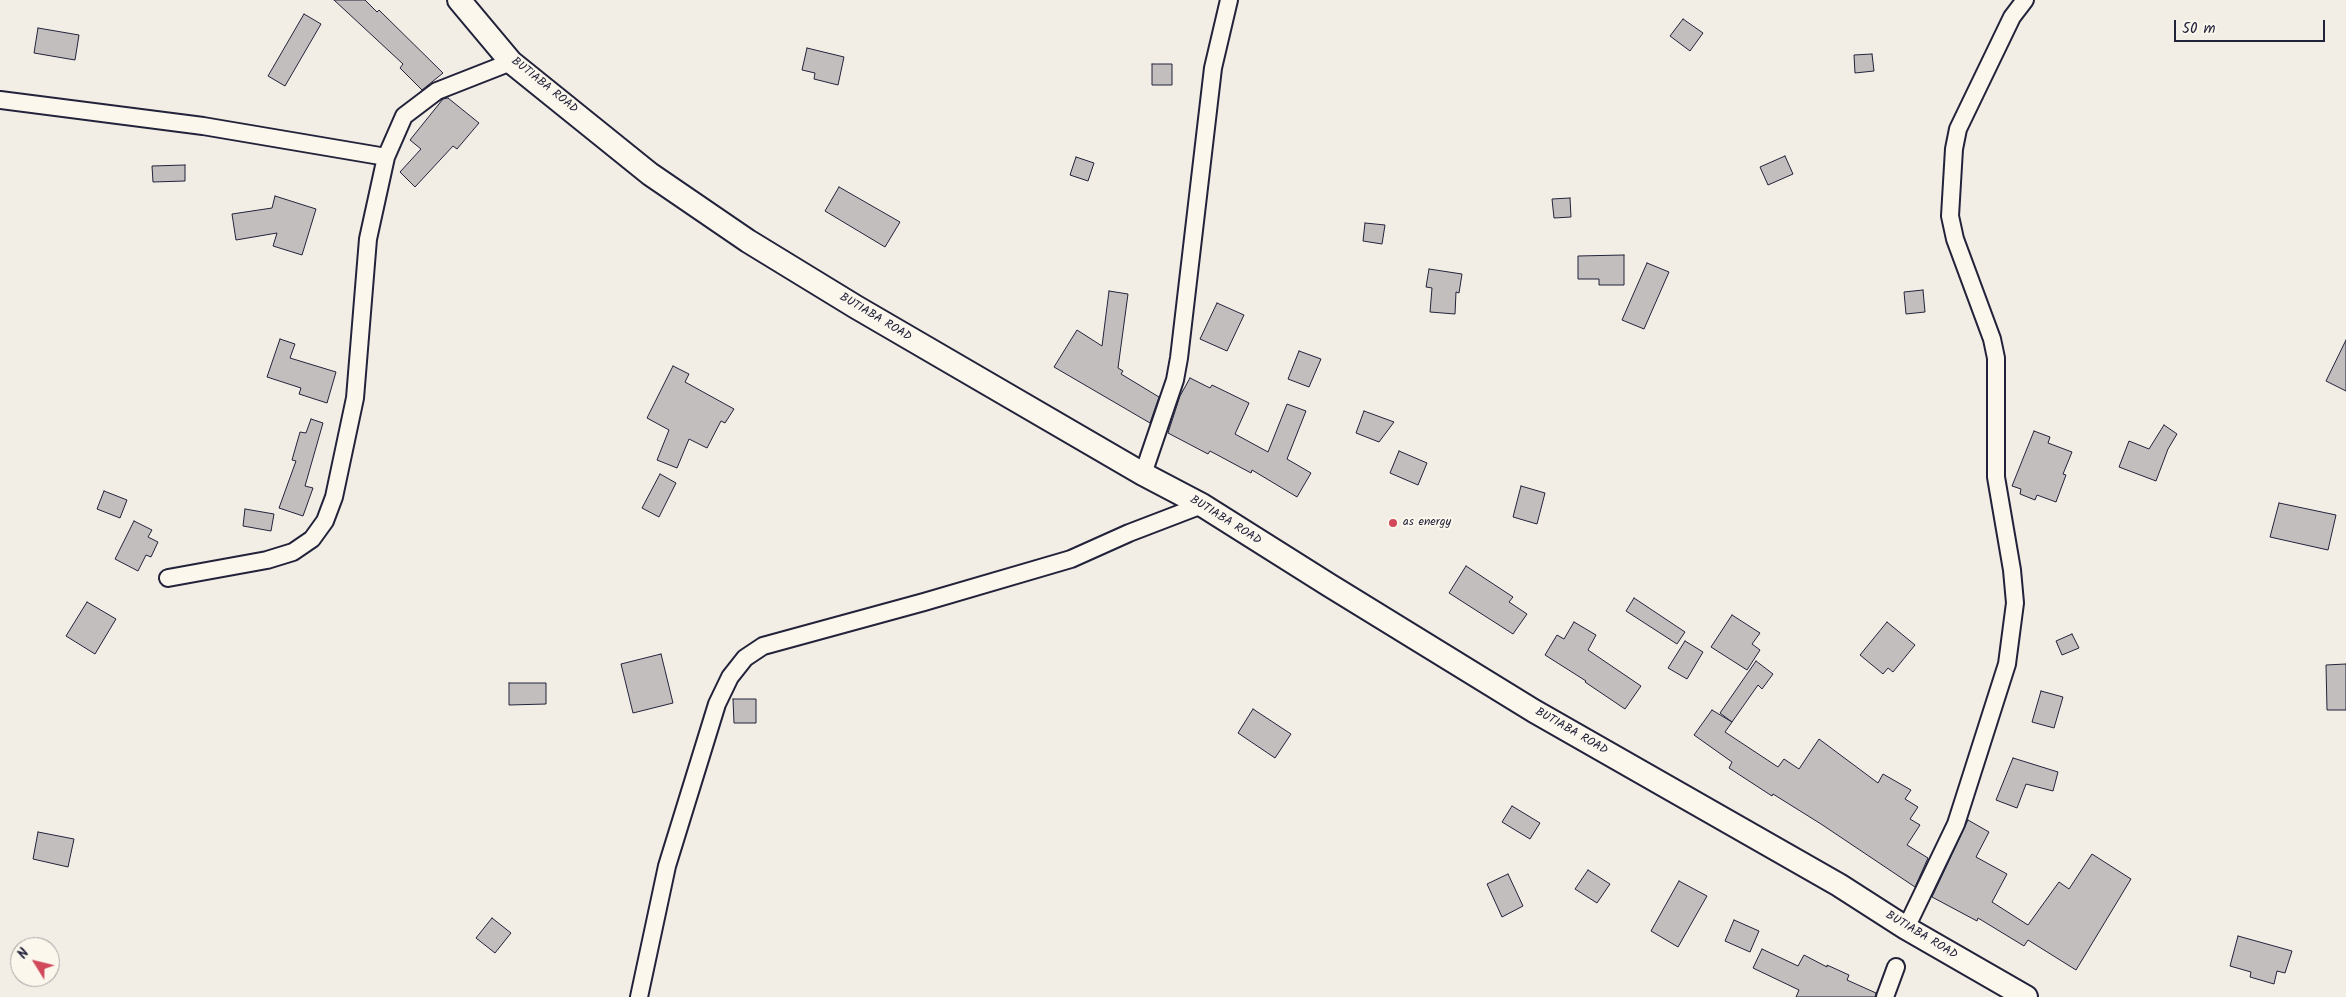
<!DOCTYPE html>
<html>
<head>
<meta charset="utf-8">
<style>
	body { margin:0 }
	#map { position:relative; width:2346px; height:997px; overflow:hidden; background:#f2eee5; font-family:Kalam,sans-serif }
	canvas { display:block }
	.north { position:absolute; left:10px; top:937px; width:50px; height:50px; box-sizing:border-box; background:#fbf7ec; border:1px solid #a4a2a5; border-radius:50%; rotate:306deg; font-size:14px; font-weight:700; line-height:20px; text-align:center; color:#22223b }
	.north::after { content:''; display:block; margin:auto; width:18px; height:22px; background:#d1495b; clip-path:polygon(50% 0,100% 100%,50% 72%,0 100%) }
	.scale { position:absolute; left:2174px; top:20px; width:151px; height:22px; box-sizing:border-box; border:2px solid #22223b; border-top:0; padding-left:6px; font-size:15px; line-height:18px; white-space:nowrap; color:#22223b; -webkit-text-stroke:4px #fbf7ec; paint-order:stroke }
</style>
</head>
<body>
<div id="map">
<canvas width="2346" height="997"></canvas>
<div class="north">N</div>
<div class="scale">50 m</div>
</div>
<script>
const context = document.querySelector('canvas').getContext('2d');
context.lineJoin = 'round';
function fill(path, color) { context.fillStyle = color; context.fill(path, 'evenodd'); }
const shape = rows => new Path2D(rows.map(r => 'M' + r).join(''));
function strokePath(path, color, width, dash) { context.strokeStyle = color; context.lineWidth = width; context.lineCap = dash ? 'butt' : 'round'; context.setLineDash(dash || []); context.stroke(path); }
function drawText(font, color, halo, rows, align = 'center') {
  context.font = font + ' Kalam,sans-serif'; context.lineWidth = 4; context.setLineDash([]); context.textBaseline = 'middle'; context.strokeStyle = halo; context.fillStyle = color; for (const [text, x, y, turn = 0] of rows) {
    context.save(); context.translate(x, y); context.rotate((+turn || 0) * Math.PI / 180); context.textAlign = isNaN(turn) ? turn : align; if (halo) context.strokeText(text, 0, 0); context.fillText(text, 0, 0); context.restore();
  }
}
const building = shape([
	[334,0,365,0,377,12,379,10,443,73,422,90,400,68,403,64,334,0],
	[304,14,321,24,285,86,268,76,304,14],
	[1683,19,1703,33,1690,51,1670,36,1683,19],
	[38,28,79,35,75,60,34,53,38,28],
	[807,48,844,57,838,85,814,79,815,73,802,70,807,48],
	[1872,54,1874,71,1855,73,1854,55,1872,54],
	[1152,64,1172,64,1172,85,1152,85,1152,64],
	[448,98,479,123,457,149,453,146,415,187,400,172,421,149,410,140,443,99,448,98],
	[1785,156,1793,174,1768,185,1760,167,1785,156],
	[1076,157,1094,163,1088,181,1070,175,1076,157],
	[185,165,185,181,153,182,152,166,185,165],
	[839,187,900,222,885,247,825,211,839,187],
	[275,196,316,209,302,255,273,246,277,233,236,240,232,214,272,208,275,196],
	[1570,198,1571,217,1554,218,1552,199,1570,198],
	[1365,223,1385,225,1382,244,1363,241,1365,223],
	[1624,255,1624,285,1599,285,1599,279,1578,279,1578,256,1624,255],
	[1647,263,1669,272,1644,329,1622,320,1647,263],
	[1429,269,1462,274,1459,293,1456,292,1455,314,1430,312,1432,288,1426,287,1429,269],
	[1923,290,1925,312,1906,314,1904,292,1923,290],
	[1109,291,1128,294,1118,368,1123,371,1121,374,1159,397,1150,423,1054,367,1077,330,1102,346,1109,291],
	[1217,303,1244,315,1227,351,1200,339,1217,303],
	[280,339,295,344,290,358,336,372,327,403,299,394,301,388,267,377,280,339],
	[2346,340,2346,391,2326,381,2346,340],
	[1299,351,1321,359,1309,387,1288,379,1299,351],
	[673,366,689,374,685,382,734,409,725,423,721,421,707,448,689,439,677,468,657,460,669,430,647,418,673,366],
	[1190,378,1210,388,1212,385,1249,403,1235,434,1268,452,1287,404,1306,411,1287,459,1311,473,1297,497,1252,470,1251,473,1210,451,1208,454,1168,433,1180,396,1190,378],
	[1364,411,1394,422,1379,442,1356,433,1364,411],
	[311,419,323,423,305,486,313,488,303,516,279,508,296,461,292,460,300,432,306,433,311,419],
	[2164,425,2177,434,2168,449,2156,481,2119,467,2129,441,2149,449,2164,425],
	[2034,431,2050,437,2048,443,2072,452,2063,474,2066,475,2056,502,2037,495,2035,500,2020,494,2021,489,2012,486,2034,431],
	[1399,451,1427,463,1418,485,1390,473,1399,451],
	[660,474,676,483,659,517,642,508,660,474],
	[1521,486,1545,493,1537,524,1513,517,1521,486],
	[104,491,127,500,120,518,97,509,104,491],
	[2279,503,2336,515,2328,550,2270,537,2279,503],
	[245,509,274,514,271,531,243,526,245,509],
	[134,521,152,530,148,537,158,542,151,557,146,555,138,571,115,559,134,521],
	[1466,566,1513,597,1509,602,1527,614,1513,634,1449,593,1466,566],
	[1634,598,1685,632,1677,644,1626,611,1634,598],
	[87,602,116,619,95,654,66,636,87,602],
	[1732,615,1760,633,1752,644,1760,650,1747,670,1711,647,1732,615],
	[1574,622,1596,635,1588,650,1641,686,1625,709,1585,682,1586,681,1545,655,1557,635,1564,639,1574,622],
	[1887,622,1915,645,1893,672,1888,668,1883,674,1860,655,1887,622],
	[2072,634,2079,648,2062,655,2056,641,2072,634],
	[1685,641,1703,652,1687,679,1668,668,1685,641],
	[661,654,673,703,633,713,621,664,661,654],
	[1756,661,1773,674,1762,689,1758,685,1732,722,1720,713,1756,661],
	[2346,664,2346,710,2327,710,2326,665,2346,664],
	[509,683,546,683,546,704,509,705,509,683],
	[2041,691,2063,697,2054,728,2032,722,2041,691],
	[733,699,756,699,756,723,734,723,733,699],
	[1253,709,1291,734,1275,758,1238,733,1253,709],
	[1712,710,1732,722,1725,732,1778,767,1784,759,1799,769,1819,739,1878,783,1883,774,1911,790,1905,799,1918,807,1910,819,1920,825,1907,845,1928,858,1915,887,1821,824,1773,794,1772,796,1729,768,1732,762,1694,735,1712,710],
	[2013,758,2058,772,2053,791,2026,784,2017,808,1996,800,2013,758],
	[1512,806,1540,823,1530,839,1502,822,1512,806],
	[1968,820,1989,832,1976,857,2007,874,1992,902,2028,925,2059,882,2069,889,2092,854,2131,879,2076,970,2028,940,2024,946,1978,918,1977,921,1932,897,1968,820],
	[38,832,74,839,68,867,33,859,38,832],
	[1588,870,1610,884,1597,903,1575,889,1588,870],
	[1508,874,1523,906,1502,917,1487,884,1508,874],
	[1679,881,1707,896,1678,947,1651,931,1679,881],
	[492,918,511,933,495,953,476,938,492,918],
	[1734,920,1759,931,1750,952,1725,941,1734,920],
	[2238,936,2292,951,2285,973,2277,971,2274,984,2250,977,2251,972,2230,966,2238,936],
	[1762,949,1798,966,1804,955,1827,967,1827,965,1849,975,1847,980,1876,993,1875,997,1796,997,1799,990,1753,968,1762,949]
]);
const minor = shape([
	[0,100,203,126,386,157,404,116,437,91,511,62],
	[1143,474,1175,380,1179,358,1213,68,1229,0],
	[168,578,267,560,293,552,312,539,325,521,334,497,355,398,368,239,386,157],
	[1906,928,1956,824,2007,664,2015,603,2012,570,1996,477,1996,358,1992,339,1955,239,1950,216,1954,149,1958,129,2012,17,2025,0],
	[639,997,667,866,717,704,730,677,745,658,763,646,924,602,1071,559,1129,533,1202,505],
	[1885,997,1896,967]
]);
const secondary = shape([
	[459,0,511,62,650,174,748,241,856,307,1143,474,1202,505,1329,585,1534,711,1839,885,1906,928,2026,997]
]);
const markers = [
	[1393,523,5,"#d1495b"]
];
const streetNames = [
	["BUTIABA ROAD",544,86,39],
	["BUTIABA ROAD",875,318,31],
	["BUTIABA ROAD",1225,521,32],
	["BUTIABA ROAD",1571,732,30],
	["BUTIABA ROAD",1921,936,31]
];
const poiNames = [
	["as energy",1403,523]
];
fill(building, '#c2bebe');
strokePath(building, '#22223b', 1);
strokePath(minor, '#22223b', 20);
strokePath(secondary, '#22223b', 26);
strokePath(minor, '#fbf7ec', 16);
strokePath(secondary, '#fbf7ec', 22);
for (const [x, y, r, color] of markers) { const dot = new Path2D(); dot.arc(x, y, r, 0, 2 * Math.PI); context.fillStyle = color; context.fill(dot); strokePath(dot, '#fbf7ec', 2); }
drawText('12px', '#22223b', '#fbf7ec', streetNames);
drawText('12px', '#22223b', '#fbf7ec', poiNames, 'left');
</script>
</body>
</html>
